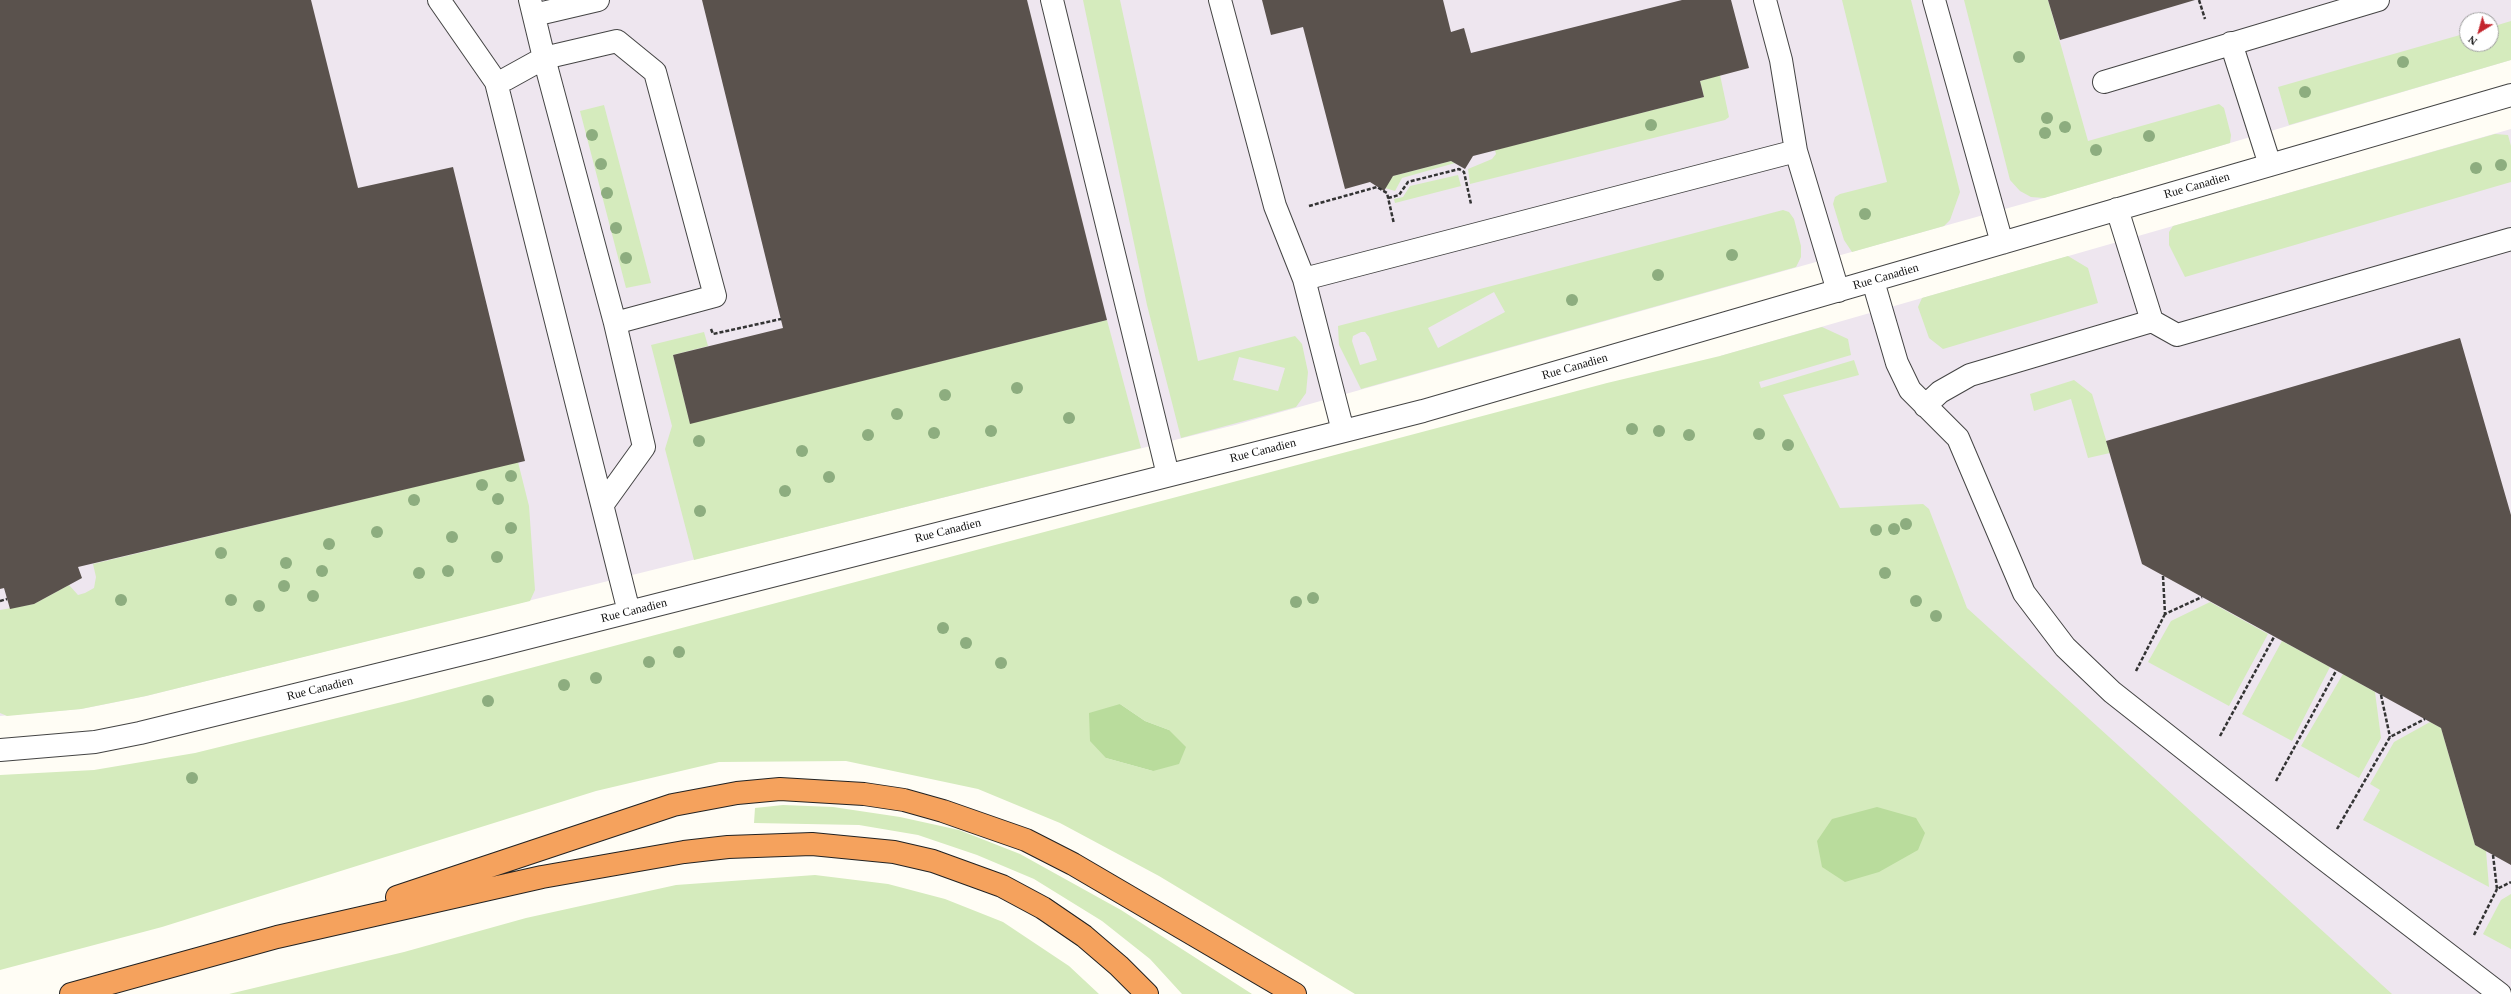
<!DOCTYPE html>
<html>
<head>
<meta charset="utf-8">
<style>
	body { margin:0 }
	#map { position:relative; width:2511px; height:994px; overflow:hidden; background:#fffdf5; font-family:"Times New Roman",serif }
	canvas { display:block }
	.north { position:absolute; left:2459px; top:12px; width:40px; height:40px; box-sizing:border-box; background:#fff; border:1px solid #a0a0a0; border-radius:50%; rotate:217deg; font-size:11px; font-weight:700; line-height:16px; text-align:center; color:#111 }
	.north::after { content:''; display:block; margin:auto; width:14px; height:18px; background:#c4262e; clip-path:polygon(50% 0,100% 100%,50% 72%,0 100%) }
</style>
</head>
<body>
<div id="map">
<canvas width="2511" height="994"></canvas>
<div class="north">N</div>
</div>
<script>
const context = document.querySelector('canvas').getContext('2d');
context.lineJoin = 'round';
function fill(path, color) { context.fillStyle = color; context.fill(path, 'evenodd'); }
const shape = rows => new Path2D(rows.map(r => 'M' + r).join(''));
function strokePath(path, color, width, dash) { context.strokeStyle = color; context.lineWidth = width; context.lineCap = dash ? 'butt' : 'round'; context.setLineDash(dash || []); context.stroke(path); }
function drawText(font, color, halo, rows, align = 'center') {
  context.font = font + ' "Times New Roman",serif'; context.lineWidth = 4; context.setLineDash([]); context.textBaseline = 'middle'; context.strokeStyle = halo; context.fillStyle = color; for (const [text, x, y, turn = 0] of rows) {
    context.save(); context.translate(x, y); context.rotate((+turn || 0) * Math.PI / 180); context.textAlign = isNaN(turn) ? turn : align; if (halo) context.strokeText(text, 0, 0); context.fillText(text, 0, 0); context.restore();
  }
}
const industrial = shape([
	[0,0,2511,0,2511,60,2044,198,1235,425,146,696,81,709,0,716],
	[2467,20,2491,20,2491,44,2467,44],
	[2511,129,2511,994,2363,994,1742,431,1720,356]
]);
const green = shape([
	[1083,0,1120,0,1198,361,1295,336,1302,344,1308,372,1306,393,1296,407,1181,438,1147,305],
	[1239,357,1285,368,1278,391,1233,380],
	[1842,0,1911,0,1960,192,1950,220,1944,226,1852,252,1844,240,1833,204,1835,197,1840,194,1887,182],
	[1964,0,2048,0,2088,141,2219,104,2224,108,2231,135,2230,143,2044,198,2031,197,2020,191,2010,180],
	[2511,21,2511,60,2289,125,2278,87,2467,33,2467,44,2491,44,2491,27],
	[1720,75,1729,117,1725,120,1470,184,1468,169,1492,159,1496,154,1495,150,1704,97,1700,81],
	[604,105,651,283,626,288,580,111],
	[2495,134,2508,135,2511,146,2511,182,2185,277,2169,245,2169,232,2173,226],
	[1451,161,1455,163,1402,178,1395,191,1385,188,1393,176],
	[1458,175,1461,186,1395,203,1394,199,1403,197,1410,186],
	[1783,210,1789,212,1794,219,1801,246,1801,257,1796,267,1361,389,1339,345,1338,326],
	[1494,292,1505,312,1438,348,1428,328],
	[1361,332,1365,332,1369,337,1377,360,1360,365,1352,341,1353,336],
	[2068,256,2088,268,2098,303,1943,349,1929,338,1918,307,1922,298],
	[1107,320,1141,448,694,560,665,449,672,426,651,345,704,332,708,346,673,355,690,423],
	[1822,327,1848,339,1851,355,1759,382,1761,388,1854,360,1859,375,1783,395,1840,508,1923,504,1929,509,1967,608,2392,994,1355,994,1159,876,1060,823,978,789,846,761,719,762,596,791,162,927,0,970,0,775,94,770,195,753,406,701,1607,383,1720,356],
	[1120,704,1145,721,1169,730,1153,771,1106,758],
	[2074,380,2092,394,2110,453,2088,458,2071,399,2034,411,2030,394],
	[518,462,529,506,535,590,530,601,146,696,81,709,7,716,0,713,0,610,34,604,69,585,78,595,85,593,94,588,96,577,93,564],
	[2210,602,2268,634,2229,706,2148,662,2171,621],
	[2282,641,2330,667,2292,741,2242,714],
	[2343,674,2375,692,2381,738,2359,778,2301,746],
	[2430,722,2441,728,2475,845,2486,851,2489,887,2363,820,2380,790,2370,784,2394,742],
	[783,805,833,807,900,817,959,830,1020,854,1121,910,1252,994,1182,994,1150,959,1102,921,1034,879,977,855,918,835,859,825,754,823,755,808],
	[815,875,888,884,945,899,1003,922,1069,966,1099,994,229,994,404,952,526,918,676,885],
	[2511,894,2511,949,2483,934,2501,900]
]);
const forest = shape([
	[1120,704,1145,721,1169,730,1186,747,1179,764,1153,771,1106,758,1090,741,1089,713],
	[1877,807,1916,818,1925,833,1918,850,1879,872,1845,882,1822,867,1817,841,1832,819]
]);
const building = shape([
	[0,0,311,0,358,188,453,167,525,461,78,567,82,578,34,604,10,609,4,588,0,589],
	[702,0,1027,0,1107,320,690,424,673,355,783,328],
	[1262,0,1443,0,1451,32,1464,28,1471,53,1682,0,1731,0,1749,68,1700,81,1704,97,1473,156,1465,169,1451,161,1393,176,1384,191,1370,182,1345,189,1303,27,1271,35],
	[2048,0,2195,0,2060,40],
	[2460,338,2511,515,2511,865,2475,845,2441,728,2142,564,2106,441]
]);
const path = shape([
	[2199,0,2205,19],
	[1388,198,1399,195,1408,182,1459,169,1464,172,1471,204],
	[1309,206,1377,187,1387,193,1394,224],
	[711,329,713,334,781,319],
	[2163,576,2165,614,2202,597],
	[0,601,7,599],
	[2136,671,2165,614],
	[2381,695,2390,737],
	[2220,736,2274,637],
	[2276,781,2336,671],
	[2337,829,2390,737,2425,719],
	[2493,855,2497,889,2511,882],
	[2474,935,2497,889]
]);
const minor = shape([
	[439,0,496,82,629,612],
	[1052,0,1168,475],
	[1220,0,1275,206,1304,279],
	[1765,0,1781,60,1796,151],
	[1934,0,2002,243],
	[534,15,598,0],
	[2231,43,2270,165],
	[496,82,506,79,544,58,530,0],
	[2104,82,2378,0],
	[1873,281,1897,363,1910,390,1958,438,2024,593,2065,647,2112,692,2320,856,2500,994],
	[2152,321,2177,335,2511,239],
	[1925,406,1940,392,1970,375,2152,321,2117,209],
	[1343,431,1304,279,1796,151,1838,291],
	[603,504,644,447,615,323,544,58,617,41,655,72,715,296,615,323],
	[0,750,95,742,140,733,487,648,1423,411,2511,95]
]);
const highway = shape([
	[397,897,673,805,737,793,780,789,864,794,904,800,943,811,1026,840,1073,864,1295,994],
	[71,994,277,937,542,877,684,852,728,847,812,844,894,852,933,861,1002,886,1043,908,1084,936,1119,966,1147,994]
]);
const trees = [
	[2019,57],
	[2403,62],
	[2305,92],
	[2047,118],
	[1651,125],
	[2065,127],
	[2045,133],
	[592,135],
	[2149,136],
	[2096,150],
	[601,164],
	[2501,165],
	[2476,168],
	[607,193],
	[1865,214],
	[616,228],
	[1732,255],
	[626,258],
	[1658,275],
	[1572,300],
	[1017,388],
	[945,395],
	[897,414],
	[1069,418],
	[1632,429],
	[991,431],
	[1659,431],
	[934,433],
	[1759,434],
	[868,435],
	[1689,435],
	[699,441],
	[1788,445],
	[802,451],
	[511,476],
	[829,477],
	[482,485],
	[785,491],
	[498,499],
	[414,500],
	[700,511],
	[1906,524],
	[511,528],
	[1894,529],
	[1876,530],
	[377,532],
	[452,537],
	[329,544],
	[221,553],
	[497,557],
	[286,563],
	[322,571],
	[448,571],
	[419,573],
	[1885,573],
	[284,586],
	[313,596],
	[1313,598],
	[121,600],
	[231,600],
	[1916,601],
	[1296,602],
	[259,606],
	[1936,616],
	[943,628],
	[966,643],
	[679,652],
	[649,662],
	[1001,663],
	[596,678],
	[564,685],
	[488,701],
	[192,778]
];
const streetNames = [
	["Rue Canadien",2197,186,-16],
	["Rue Canadien",1886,277,-16],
	["Rue Canadien",1575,367,-16],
	["Rue Canadien",1263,451,-14],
	["Rue Canadien",948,531,-14],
	["Rue Canadien",634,611,-14],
	["Rue Canadien",320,689,-14]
];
fill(industrial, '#eee6ef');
fill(green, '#d5ebbd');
fill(forest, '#b9dc9c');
fill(building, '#5a524d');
strokePath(minor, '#444', 24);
strokePath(highway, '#222', 24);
strokePath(path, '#333', 2.5, [4, 2]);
strokePath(minor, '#fff', 22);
strokePath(highway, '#f5a25d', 22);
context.fillStyle = '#8dad7f';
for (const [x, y] of trees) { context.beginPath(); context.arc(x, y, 6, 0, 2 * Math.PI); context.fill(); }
drawText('12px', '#111', '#fff', streetNames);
</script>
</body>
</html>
